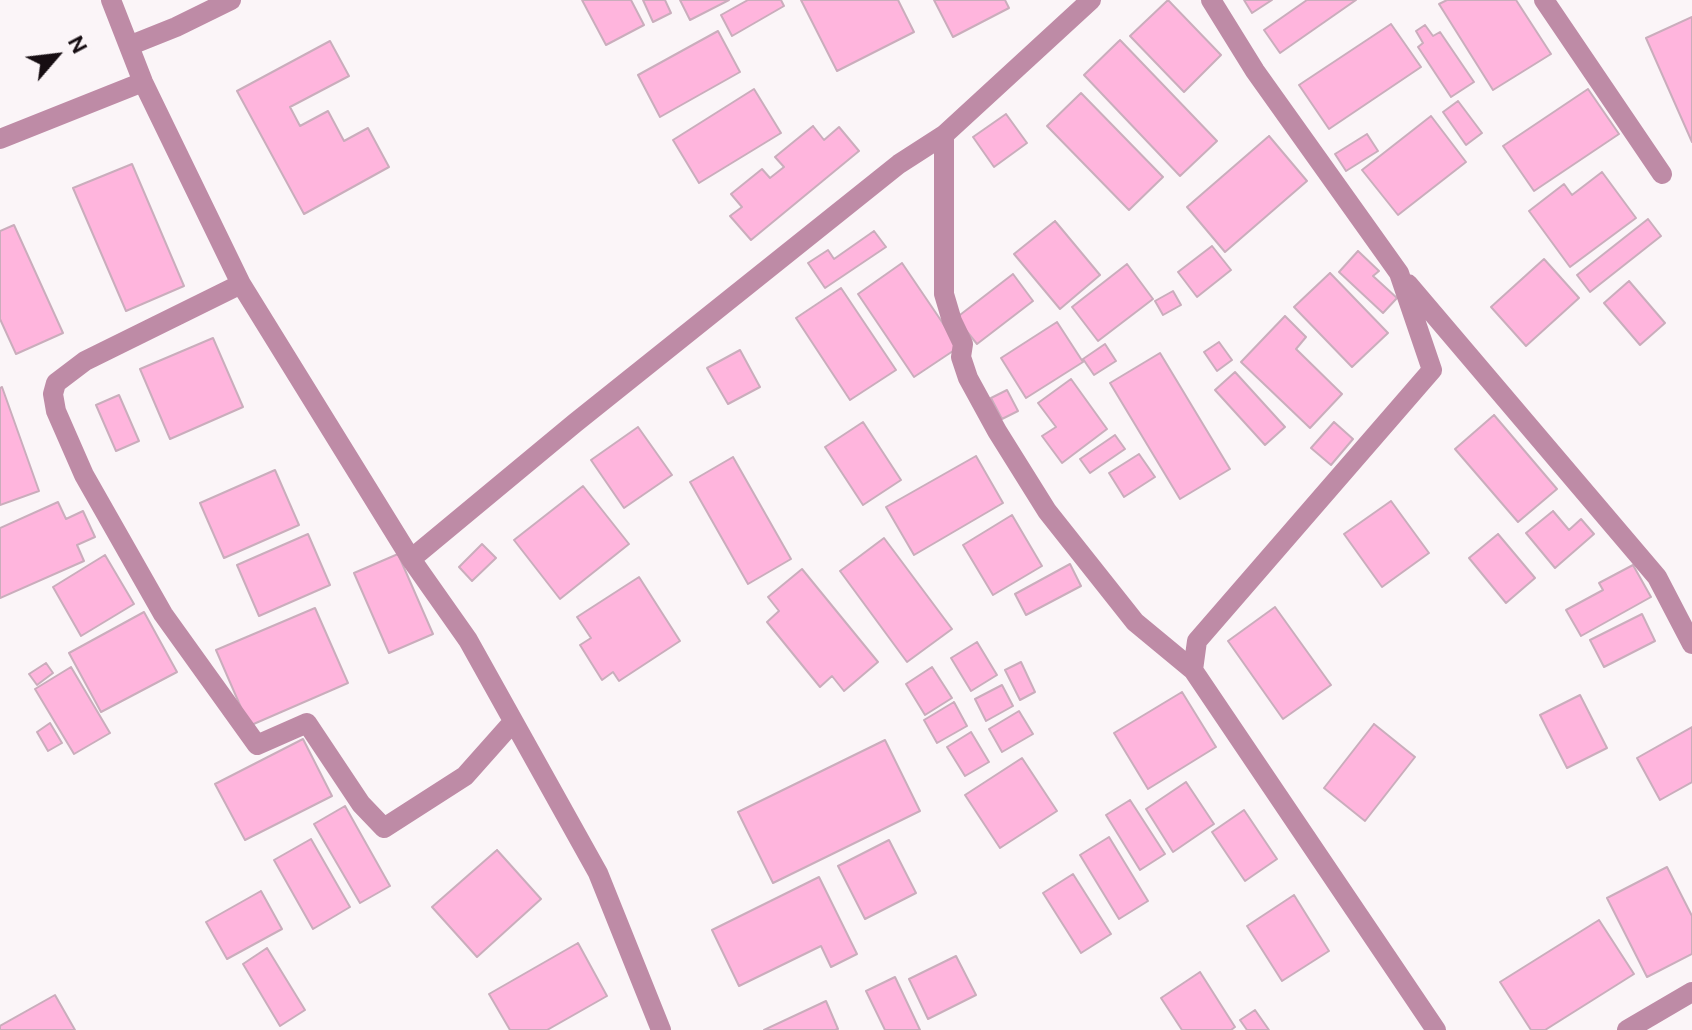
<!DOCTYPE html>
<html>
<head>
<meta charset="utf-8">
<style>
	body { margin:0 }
	#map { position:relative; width:1692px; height:1030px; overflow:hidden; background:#fbf5f8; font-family:"DM Sans",sans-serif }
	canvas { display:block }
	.north { position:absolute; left:16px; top:16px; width:80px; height:80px; -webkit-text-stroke:6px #fbf5f8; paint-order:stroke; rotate:62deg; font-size:22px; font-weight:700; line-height:32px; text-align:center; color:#160d12 }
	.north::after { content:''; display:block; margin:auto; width:28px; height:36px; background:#160d12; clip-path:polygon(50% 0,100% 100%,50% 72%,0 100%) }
</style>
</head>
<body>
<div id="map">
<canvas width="1692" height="1030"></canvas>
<div class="north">N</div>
</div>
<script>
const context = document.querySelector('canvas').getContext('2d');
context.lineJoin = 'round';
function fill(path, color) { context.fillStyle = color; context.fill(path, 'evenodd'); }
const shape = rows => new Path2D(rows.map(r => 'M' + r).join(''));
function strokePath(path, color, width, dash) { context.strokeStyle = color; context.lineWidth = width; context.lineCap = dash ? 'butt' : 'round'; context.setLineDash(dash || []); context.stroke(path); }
const building = shape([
	[582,0,631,0,644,25,606,45,582,0],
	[643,0,665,0,671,13,653,22,643,0],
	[680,0,729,0,690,20,680,0],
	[748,0,781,0,784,6,732,36,721,15,748,0],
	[801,0,898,0,914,32,837,71,801,0],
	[934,0,1005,0,1009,8,953,37,934,0],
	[1168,0,1221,55,1184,92,1130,36,1168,0],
	[1244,0,1272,0,1252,13,1244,0],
	[1307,0,1356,0,1280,53,1264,30,1307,0],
	[1447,0,1516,0,1551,54,1493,90,1439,4,1447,0],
	[1692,17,1692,142,1646,38,1692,17],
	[1391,24,1421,67,1329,129,1299,85,1391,24],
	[1425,25,1433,36,1440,32,1474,82,1451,97,1418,47,1423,43,1416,31,1425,25],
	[718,31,740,72,660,117,638,75,718,31],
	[1120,40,1217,141,1180,176,1084,75,1120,40],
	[330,41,349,76,290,107,300,126,328,111,344,141,368,128,389,167,304,214,237,91,330,41],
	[754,89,781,133,699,183,673,140,754,89],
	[1588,89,1619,134,1534,191,1503,146,1588,89],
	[1081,93,1163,177,1129,210,1047,126,1081,93],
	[1458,101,1482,133,1466,145,1443,112,1458,101],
	[1006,114,1027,143,994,167,973,137,1006,114],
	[1431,116,1466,162,1398,215,1362,170,1431,116],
	[813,126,824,140,839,127,859,151,751,240,730,216,742,207,731,194,762,169,770,178,784,167,775,157,813,126],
	[1367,134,1378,151,1346,171,1335,154,1367,134],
	[1269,136,1307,181,1225,252,1187,207,1269,136],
	[132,164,184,286,126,311,73,188,132,164],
	[1602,172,1636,218,1570,267,1529,211,1564,184,1572,195,1602,172],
	[1648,219,1661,236,1590,292,1577,275,1648,219],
	[1055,221,1100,275,1060,309,1014,254,1055,221],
	[14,225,63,333,16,354,0,319,0,231,14,225],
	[874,231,886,247,825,288,808,263,828,250,834,259,874,231],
	[1212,246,1231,270,1197,297,1178,272,1212,246],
	[1358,251,1379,271,1373,276,1397,298,1383,313,1339,272,1358,251],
	[1544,259,1579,298,1526,346,1491,307,1544,259],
	[902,263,959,347,914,377,858,294,902,263],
	[1127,264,1153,299,1098,341,1072,307,1127,264],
	[1330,273,1388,333,1352,367,1294,307,1330,273],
	[1013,274,1033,301,977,344,956,318,1013,274],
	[1629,281,1665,323,1640,345,1604,303,1629,281],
	[841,288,896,370,850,400,796,318,841,288],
	[1173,291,1181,305,1163,315,1155,301,1173,291],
	[1285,316,1306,337,1296,349,1342,394,1310,428,1241,362,1285,316],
	[1057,322,1083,362,1026,398,1001,358,1057,322],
	[213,338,243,407,170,439,140,369,213,338],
	[1219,342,1232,360,1217,371,1204,352,1219,342],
	[1105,344,1116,361,1094,375,1083,359,1105,344],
	[740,350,760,387,728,404,707,368,740,350],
	[1160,353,1230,469,1180,499,1110,383,1160,353],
	[1235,372,1285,427,1265,445,1215,390,1235,372],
	[1071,379,1107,429,1062,463,1042,436,1056,427,1038,403,1071,379],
	[2,387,39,491,0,505,0,388,2,387],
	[1007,390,1018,411,1002,419,991,398,1007,390],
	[119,395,139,441,116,451,96,405,119,395],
	[1494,415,1557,489,1518,522,1455,449,1494,415],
	[863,422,901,480,863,505,825,447,863,422],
	[1334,422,1353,439,1331,465,1311,448,1334,422],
	[638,427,672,475,624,508,591,460,638,427],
	[1115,435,1125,449,1090,473,1080,459,1115,435],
	[1139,454,1155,477,1124,497,1109,473,1139,454],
	[976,456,1003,503,914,555,886,507,976,456],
	[733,457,791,559,748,584,690,482,733,457],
	[275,470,299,525,224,558,200,503,275,470],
	[583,486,629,544,560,599,514,540,583,486],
	[1391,501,1429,553,1382,587,1344,534,1391,501],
	[58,502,66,519,83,511,95,537,77,545,84,561,0,598,0,528,58,502],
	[1553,511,1569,530,1581,519,1594,534,1555,568,1526,533,1553,511],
	[1012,515,1042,566,993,595,963,545,1012,515],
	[308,534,330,585,259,616,237,565,308,534],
	[1498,534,1535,578,1506,603,1469,558,1498,534],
	[884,538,952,629,907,662,840,571,884,538],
	[482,544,496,558,472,581,459,567,482,544],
	[398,554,433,634,389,653,354,573,398,554],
	[105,555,134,604,81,636,53,587,105,555],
	[1070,564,1081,586,1026,615,1015,594,1070,564],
	[1633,565,1651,597,1581,636,1566,610,1603,590,1599,583,1633,565],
	[802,569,878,662,844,691,832,676,820,687,767,622,779,611,768,597,802,569],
	[639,577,680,641,619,681,613,672,602,680,580,645,591,638,577,617,639,577],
	[1275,607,1331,685,1283,719,1228,641,1275,607],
	[315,608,348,683,249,726,216,650,315,608],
	[144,612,177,672,101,712,69,653,144,612],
	[1642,614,1655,641,1604,667,1590,640,1642,614],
	[977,642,997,675,971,691,951,658,977,642],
	[1021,662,1035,692,1020,700,1005,670,1021,662],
	[46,663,53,673,37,685,29,674,46,663],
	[71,667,110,733,74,754,35,689,71,667],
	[932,667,952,698,925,715,906,684,932,667],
	[1002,685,1013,706,986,721,975,699,1002,685],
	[1182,692,1216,747,1148,789,1114,733,1182,692],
	[1580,695,1607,748,1567,768,1540,715,1580,695],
	[954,702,967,726,937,743,924,720,954,702],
	[1019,711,1033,734,1002,752,989,729,1019,711],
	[50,723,62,743,48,751,37,732,50,723],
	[1374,724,1415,757,1365,821,1324,788,1374,724],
	[1692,727,1692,782,1660,800,1637,758,1692,727],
	[971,732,989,762,965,776,947,747,971,732],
	[303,739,332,796,245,840,215,784,303,739],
	[885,740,920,811,773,883,738,812,885,740],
	[1022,758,1057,811,1000,848,965,795,1022,758],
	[1186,782,1214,824,1173,852,1146,809,1186,782],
	[1130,800,1165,854,1140,870,1106,815,1130,800],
	[345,806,390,886,360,903,314,824,345,806],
	[1244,810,1277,859,1245,881,1212,832,1244,810],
	[1109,837,1148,901,1119,919,1080,855,1109,837],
	[311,839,350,907,313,929,274,860,311,839],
	[889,840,916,893,865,919,838,866,889,840],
	[497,850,541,899,477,957,432,907,497,850],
	[1667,867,1692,916,1692,954,1647,977,1607,898,1667,867],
	[1073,874,1111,934,1081,953,1043,893,1073,874],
	[819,877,857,954,831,967,821,946,739,986,712,930,819,877],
	[261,891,282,929,227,959,206,922,261,891],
	[1294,895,1329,951,1282,981,1247,926,1294,895],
	[1599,920,1634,974,1545,1030,1531,1030,1500,982,1599,920],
	[578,943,607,996,547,1030,510,1030,489,994,578,943],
	[267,948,305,1010,280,1026,243,964,267,948],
	[956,956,976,995,928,1019,909,979,956,956],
	[1200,972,1235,1027,1231,1030,1182,1030,1161,998,1200,972],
	[895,977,920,1030,885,1030,866,991,895,977],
	[55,995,75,1030,0,1030,0,1026,55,995],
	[826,1001,838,1029,835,1030,764,1030,826,1001],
	[1255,1010,1269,1030,1247,1030,1240,1020,1255,1010]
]);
const minor = shape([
	[111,0,143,82,241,284,411,559,468,640,598,873,661,1030],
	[1211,0,1255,71,1399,273,1432,370,1197,641,1193,670,1436,1030],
	[1544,0,1662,174],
	[131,45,176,27,231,0],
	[944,135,944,294,952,321,963,344,961,357,968,378,997,431,1047,511,1135,622,1193,670],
	[0,139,143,82],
	[241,284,85,361,56,383,53,394,56,411,84,475,163,614,257,745,307,723,361,804,384,828,465,776,513,722],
	[1408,284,1657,577,1692,644],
	[411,559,575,423,899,164,944,135,1091,0],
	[1627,1030,1692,992]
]);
fill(building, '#ffb5dd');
strokePath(building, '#caadbc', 2);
strokePath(minor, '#be8ba6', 20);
</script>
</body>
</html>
